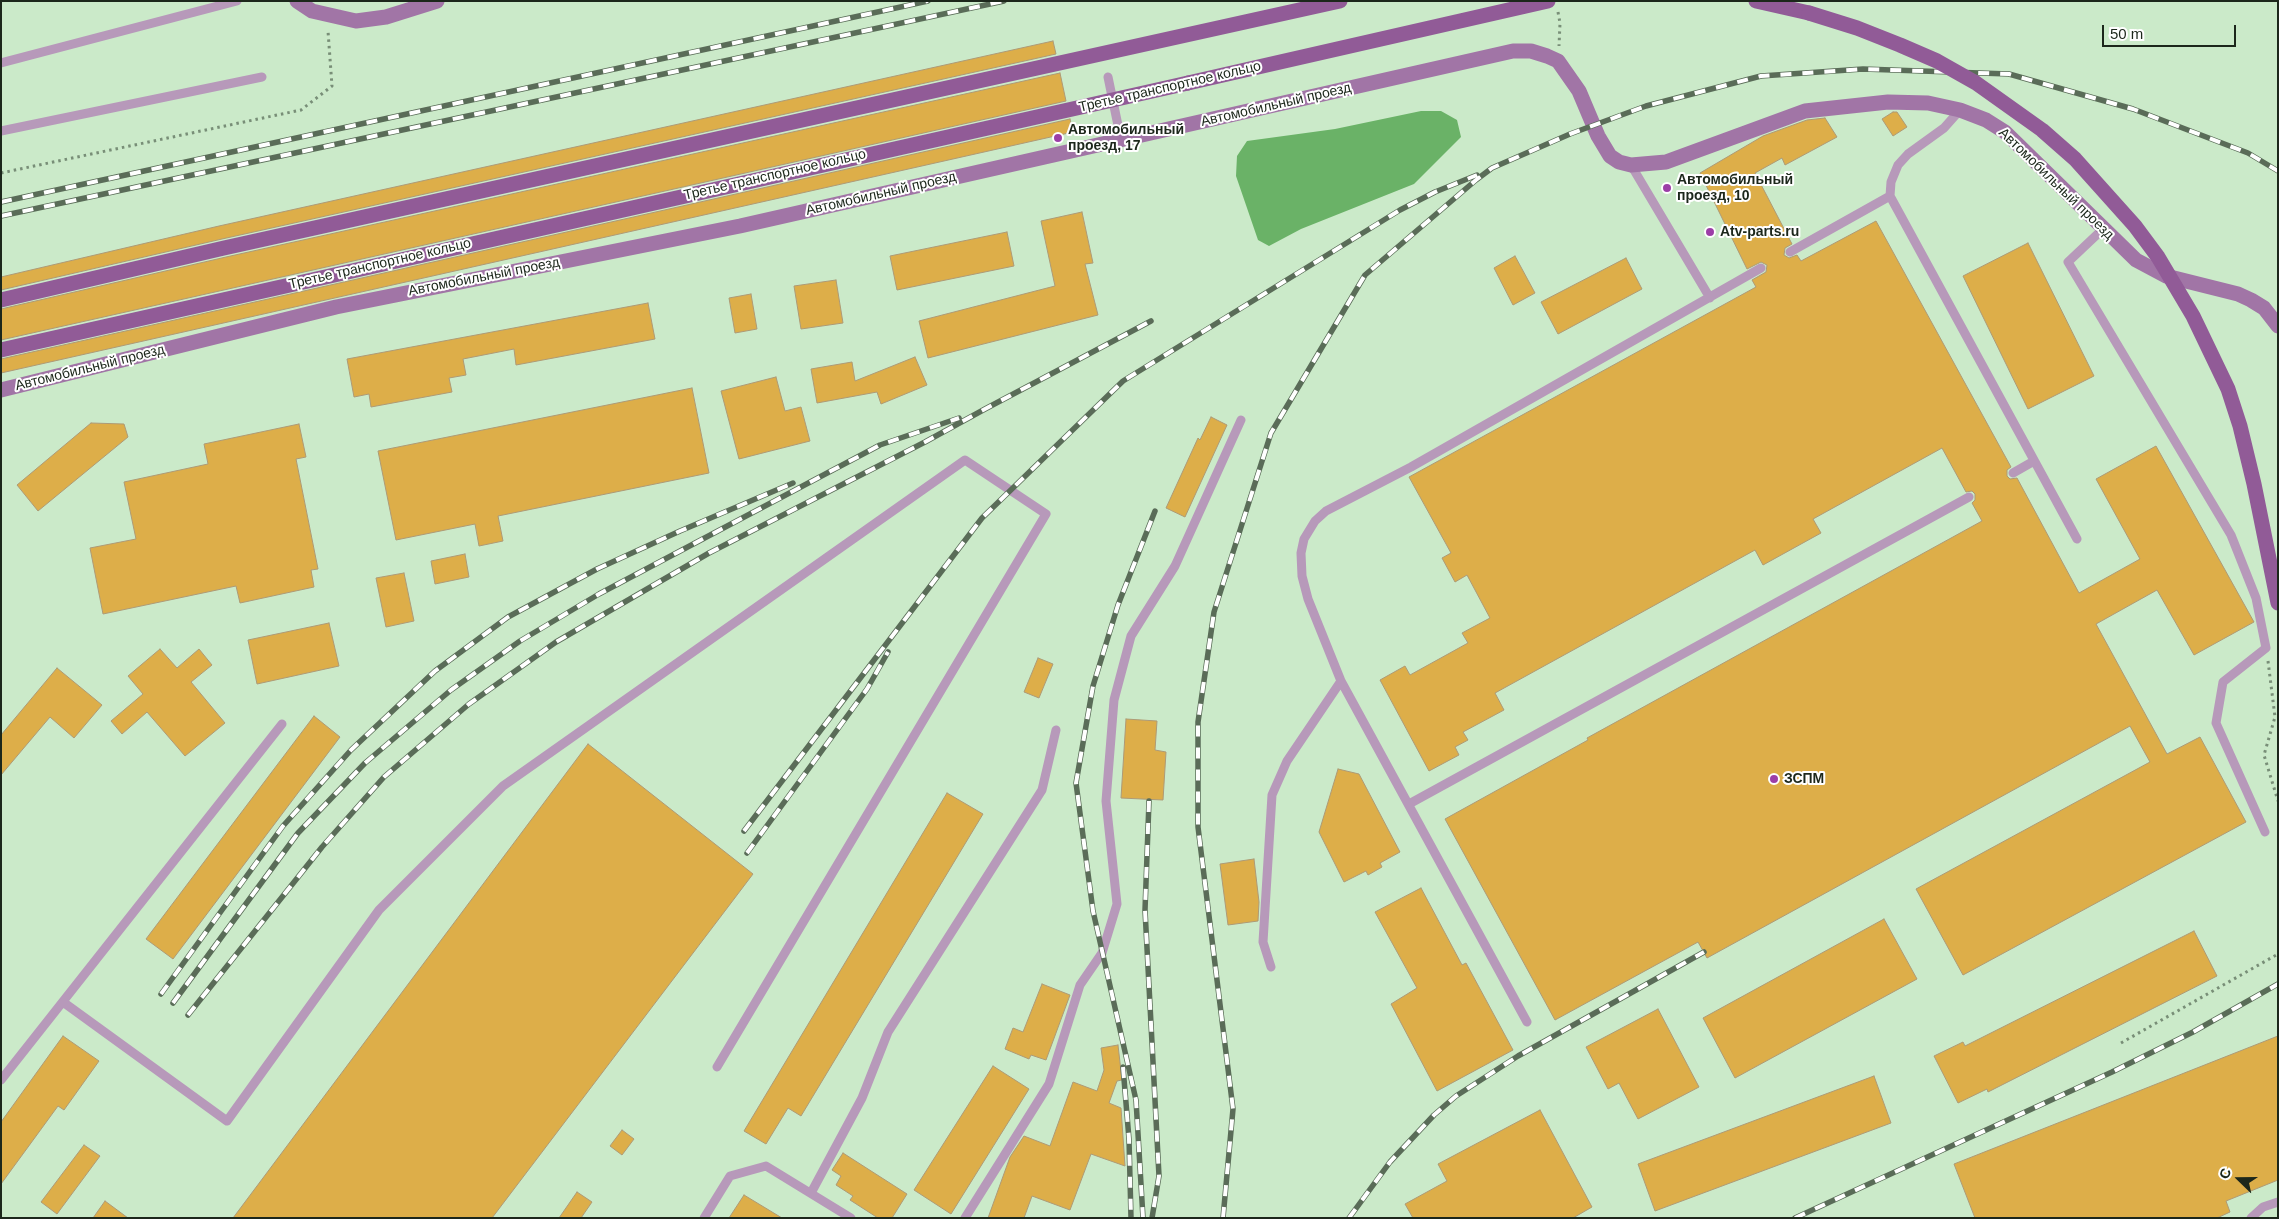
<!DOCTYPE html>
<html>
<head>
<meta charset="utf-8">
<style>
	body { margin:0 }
	#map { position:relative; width:2279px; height:1219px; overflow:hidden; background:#cbeac9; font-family:Helvetica,sans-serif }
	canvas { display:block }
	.frame { position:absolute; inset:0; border:2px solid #1c271b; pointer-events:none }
	.north { position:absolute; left:2214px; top:1154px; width:50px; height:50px; -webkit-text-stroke:4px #fff; paint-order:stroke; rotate:292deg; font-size:14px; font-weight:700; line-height:20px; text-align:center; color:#1c271b }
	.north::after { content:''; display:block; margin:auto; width:18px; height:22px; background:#1c271b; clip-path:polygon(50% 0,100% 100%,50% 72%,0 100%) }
	.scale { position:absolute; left:2102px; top:25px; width:134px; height:22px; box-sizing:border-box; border:2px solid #1c271b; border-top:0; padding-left:6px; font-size:15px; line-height:18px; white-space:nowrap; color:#1c271b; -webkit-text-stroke:4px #fff; paint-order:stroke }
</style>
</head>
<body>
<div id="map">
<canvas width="2279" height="1219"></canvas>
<div class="frame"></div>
<div class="north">С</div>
<div class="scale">50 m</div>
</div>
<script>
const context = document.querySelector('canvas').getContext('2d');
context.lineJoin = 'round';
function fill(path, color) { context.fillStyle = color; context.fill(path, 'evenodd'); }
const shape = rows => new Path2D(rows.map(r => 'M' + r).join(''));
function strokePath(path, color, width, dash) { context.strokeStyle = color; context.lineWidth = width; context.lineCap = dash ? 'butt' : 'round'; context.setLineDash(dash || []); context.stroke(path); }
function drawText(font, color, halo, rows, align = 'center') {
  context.font = font + ' Helvetica,sans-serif'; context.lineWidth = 4; context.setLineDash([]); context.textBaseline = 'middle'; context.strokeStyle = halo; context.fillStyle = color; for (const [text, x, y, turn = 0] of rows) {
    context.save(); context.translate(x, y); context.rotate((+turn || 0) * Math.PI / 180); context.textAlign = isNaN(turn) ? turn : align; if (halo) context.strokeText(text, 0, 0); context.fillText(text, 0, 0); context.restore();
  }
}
const forest = shape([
	[1421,111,1441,111,1457,120,1461,137,1414,184,1301,229,1269,246,1258,240,1236,176,1237,156,1247,141,1335,129]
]);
const building = shape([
	[1053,41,1056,54,222,239,1,290,1,277,219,226,1053,41],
	[1060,73,1066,101,1,340,1,309,226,257,1060,73],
	[1893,112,1897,112,1907,127,1893,136,1882,119,1893,112],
	[1825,118,1837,137,1785,165,1782,158,1755,173,1792,244,1785,248,1784,255,1789,258,1797,255,1801,261,1876,221,2011,467,2007,470,2007,476,2010,479,2017,478,2079,593,2140,559,2096,479,2156,446,2254,622,2194,655,2157,590,2096,624,2167,754,2200,737,2246,822,1963,975,1916,889,2150,762,2130,726,1707,958,1698,942,1555,1020,1445,819,1588,740,1587,738,1982,521,1972,503,1975,500,1975,494,1972,491,1966,492,1942,448,1813,519,1821,533,1763,565,1755,550,1495,693,1504,710,1463,732,1468,740,1455,747,1459,755,1429,771,1380,680,1405,666,1410,675,1468,643,1462,633,1490,618,1467,575,1455,582,1442,558,1451,553,1409,477,1756,287,1752,280,1766,272,1767,265,1761,262,1747,269,1700,173,1763,136,1807,120,1825,118],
	[1070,119,1073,132,1,373,1,359,1070,119],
	[1082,212,1093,263,1085,264,1098,315,928,358,919,321,1055,286,1041,221,1082,212],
	[1007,232,1014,266,897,290,890,256,1007,232],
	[2028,243,2094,376,2028,409,1963,276,2028,243],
	[1515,256,1535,293,1513,305,1494,268,1515,256],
	[1626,258,1642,289,1558,334,1541,302,1626,258],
	[836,280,843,323,801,329,794,286,836,280],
	[751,294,757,329,735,333,729,298,751,294],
	[648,303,655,339,516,365,514,349,463,359,466,375,449,378,452,392,371,407,369,394,354,397,347,359,648,303],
	[915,357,927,385,881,404,877,392,817,403,811,369,852,362,855,381,915,357],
	[776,377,785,411,801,407,810,441,739,459,721,391,776,377],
	[692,388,709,473,498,516,503,541,479,546,475,524,396,540,378,451,692,388],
	[1211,417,1227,425,1185,517,1166,508,1198,438,1200,440,1211,417],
	[91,423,124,424,128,437,38,511,17,485,91,423],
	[299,424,306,457,296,459,318,569,311,570,314,587,240,603,236,586,103,614,90,548,136,539,124,482,208,464,204,444,299,424],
	[465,554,469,577,435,584,431,561,465,554],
	[404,573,414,621,386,627,376,578,404,573],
	[329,623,339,666,257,684,248,640,329,623],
	[160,649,177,668,199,649,212,665,191,682,225,723,185,756,147,712,122,734,111,721,143,694,128,676,160,649],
	[1038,658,1053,664,1039,698,1024,692,1038,658],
	[57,668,102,705,74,738,50,717,1,775,1,735,57,668],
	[314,716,340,737,173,959,146,939,314,716],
	[1126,719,1157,721,1155,750,1166,752,1163,800,1121,798,1126,719],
	[588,744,753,874,492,1218,233,1218,588,744],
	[1338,769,1359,774,1400,852,1380,863,1382,867,1368,875,1366,871,1344,882,1319,832,1338,769],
	[947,793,983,814,801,1116,788,1108,766,1144,744,1131,947,793],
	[1254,859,1259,902,1258,921,1228,925,1220,864,1254,859],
	[1421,888,1462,965,1466,963,1513,1050,1437,1091,1391,1004,1417,988,1375,912,1421,888],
	[1884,919,1917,979,1735,1078,1703,1018,1884,919],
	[2194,931,2217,976,1988,1092,1987,1089,1958,1103,1934,1056,1963,1042,1965,1046,2194,931],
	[1042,984,1070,995,1046,1060,1031,1055,1029,1059,1005,1049,1013,1028,1023,1032,1042,984],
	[1658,1009,1699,1087,1638,1119,1619,1083,1608,1089,1586,1047,1658,1009],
	[63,1036,99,1061,64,1110,58,1106,1,1184,1,1122,63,1036],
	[2278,1036,2278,1180,2226,1201,2230,1212,2217,1218,1975,1218,1954,1164,2278,1036],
	[1118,1045,1122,1080,1117,1081,1109,1103,1121,1108,1125,1166,1091,1154,1070,1210,1032,1196,1024,1218,988,1218,1010,1157,1024,1136,1050,1146,1073,1082,1097,1091,1104,1070,1101,1048,1118,1045],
	[993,1066,1029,1089,951,1214,914,1190,993,1066],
	[1874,1076,1891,1123,1655,1211,1638,1164,1874,1076],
	[1540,1110,1592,1207,1573,1218,1413,1218,1405,1204,1447,1181,1438,1164,1540,1110],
	[622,1130,634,1139,622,1155,610,1146,622,1130],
	[84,1145,100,1156,57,1214,41,1202,84,1145],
	[843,1153,907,1194,892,1218,878,1218,850,1200,853,1196,836,1185,841,1176,832,1170,843,1153],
	[577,1192,592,1202,581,1218,559,1218,577,1192],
	[744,1195,782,1218,729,1218,744,1195],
	[105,1201,128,1218,93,1218,105,1201]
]);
const path = shape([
	[1558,12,1560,23,1559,46],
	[1,173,301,110,332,86,328,31],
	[2268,661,2275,717,2264,755,2278,801],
	[2121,1043,2278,954]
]);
const lane = shape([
	[1,63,237,1],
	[1108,77,1121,140],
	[1,131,262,77],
	[1631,165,1710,298],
	[1890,196,2077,539],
	[2104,228,2068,262,2231,535,2256,598,2266,648,2223,682,2216,723,2265,832],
	[1790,252,1890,196,1891,182,1898,165,1908,154,1944,128,1960,110],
	[2013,473,2034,461],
	[1409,804,1969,497],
	[1271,967,1263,942,1272,795,1287,761,1341,681],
	[63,1002,227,1121,379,910,503,786,965,460,1046,514,717,1067],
	[1527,1022,1341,681,1308,599,1302,576,1301,553,1304,539,1315,521,1326,511,1411,467,1761,268],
	[1,1080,282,724],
	[811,1193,862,1098,888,1032,1042,790,1056,730],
	[704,1218,730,1176,766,1166,851,1218],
	[965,1218,1049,1084,1080,985,1102,953,1117,904,1106,801,1114,700,1131,636,1175,566,1241,420],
	[2251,1218,2263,1207,2278,1202]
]);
const secondary = shape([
	[297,1,312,11,356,21,386,17,437,1],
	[1,390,336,307,740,226,1513,51,1531,51,1547,56,1558,61,1579,91,1598,136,1610,156,1619,162,1631,165,1666,162,1805,111,1888,102,1928,103,1960,110,1986,120,2005,132,2136,260,2166,276,2238,294,2251,300,2264,308,2278,326]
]);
const primary = shape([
	[1756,1,1809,13],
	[1188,83,1548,1],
	[1,300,224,248,1340,1]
]);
const rail = shape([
	[1,202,928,1],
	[1,216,1004,1],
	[1149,801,1145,910,1159,1176,1152,1218],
	[744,831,982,518,1123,381,1400,210,1435,192,1477,175],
	[747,853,867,689,888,652],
	[161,994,283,826,351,750,435,671,508,617,597,569,680,531,793,483],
	[173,1003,298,833,365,763,451,690,520,641,599,594,880,445,959,418],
	[188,1015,322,847,384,777,469,704,556,642,709,553,925,442,985,409,1151,321],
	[1123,1067,1129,1139,1131,1218],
	[1143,1218,1136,1100,1093,911,1076,783,1093,686,1118,605,1155,511],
	[1223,1218,1233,1109,1198,827,1198,722,1214,612,1271,433,1365,275,1476,180,1492,168,1570,134,1646,106,1761,76,1863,69,2009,74,2133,109,2248,153,2278,171],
	[1349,1218,1390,1162,1434,1115,1456,1096,1518,1056,1704,952],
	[1795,1218,2112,1072,2193,1032,2278,984]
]);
const primaryBridge = shape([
	[1809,13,1857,28,1900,45,1937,61,1976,83,2042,130,2075,159,2135,226,2158,257,2193,316,2228,389,2240,426,2254,484,2278,603],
	[1,350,1188,83]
]);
const markers = [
	[1058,138,5,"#9c3ea7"],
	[1667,188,5,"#9c3ea7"],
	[1710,232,5,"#9c3ea7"],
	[1774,779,5,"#9c3ea7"]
];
const streetNames = [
	["Третье транспортное кольцо",1170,87,-13],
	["Автомобильный проезд",1276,105,-13],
	["Третье транспортное кольцо",775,175,-13],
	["Автомобильный проезд",2056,184,44],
	["Автомобильный проезд",881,194,-13],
	["Третье транспортное кольцо",380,264,-13],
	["Автомобильный проезд",484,277,-11],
	["Автомобильный проезд",90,368,-14]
];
const poiNames = [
	["Автомобильный",1068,130],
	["проезд, 17",1068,146],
	["Автомобильный",1677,180],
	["проезд, 10",1677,196],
	["Atv-parts.ru",1720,232],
	["ЗСПМ",1784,779]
];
fill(forest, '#6ab267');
fill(building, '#ddae49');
strokePath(building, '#ad9a76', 1);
strokePath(path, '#788e77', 3, [2.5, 4]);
strokePath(lane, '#b799ba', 9);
strokePath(secondary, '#a175a6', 15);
strokePath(primary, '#915b97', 15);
strokePath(rail, '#5a6c58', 5.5);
strokePath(rail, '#fff', 4, [11]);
strokePath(primaryBridge, '#915b97', 15);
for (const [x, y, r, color] of markers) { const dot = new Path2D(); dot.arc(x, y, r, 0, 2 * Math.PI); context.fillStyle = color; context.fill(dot); strokePath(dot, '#fff', 2); }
drawText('14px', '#1c271b', '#fff', streetNames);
drawText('bold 14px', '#1c271b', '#fff', poiNames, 'left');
</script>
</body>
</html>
